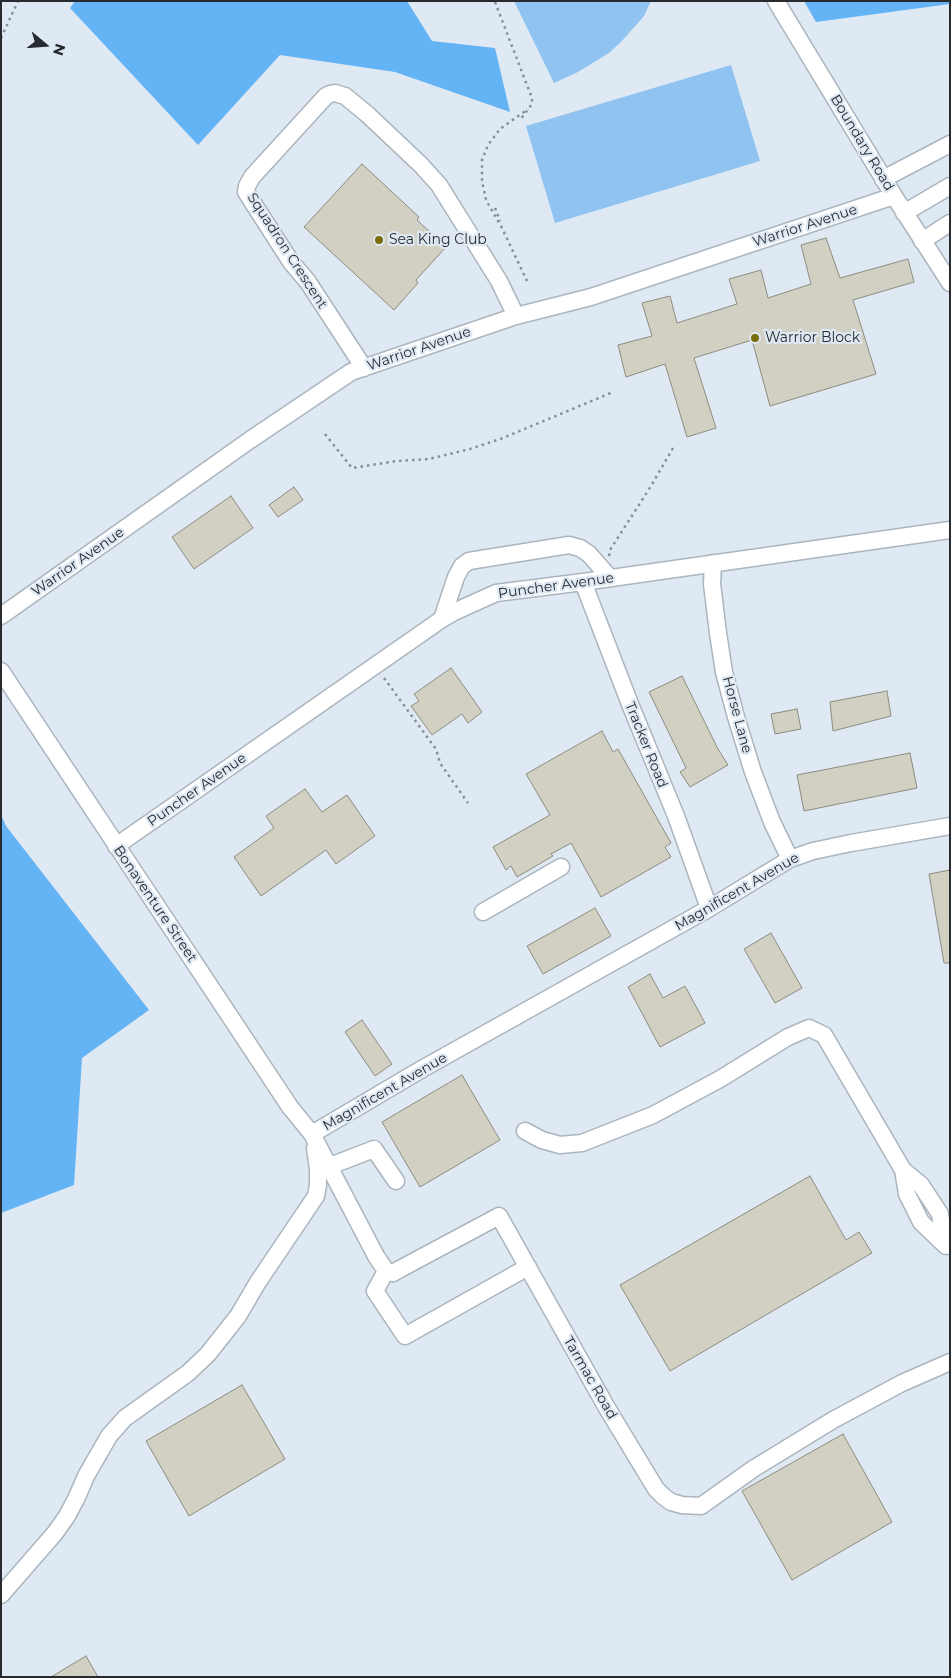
<!DOCTYPE html>
<html>
<head>
<meta charset="utf-8">
<style>
	body { margin:0 }
	#map { position:relative; width:951px; height:1678px; overflow:hidden; background:#dee9f3; font-family:Montserrat,sans-serif }
	canvas { display:block }
	.frame { position:absolute; inset:0; border:2px solid #272b2f; pointer-events:none }
	.north { position:absolute; left:20px; top:20px; width:50px; height:50px; -webkit-text-stroke:4px #dee9f3; paint-order:stroke; rotate:108deg; font-size:14px; font-weight:700; line-height:20px; text-align:center; color:#272b2f }
	.north::after { content:''; display:block; margin:auto; width:18px; height:22px; background:#272b2f; clip-path:polygon(50% 0,100% 100%,50% 72%,0 100%) }
</style>
</head>
<body>
<div id="map">
<canvas width="951" height="1678"></canvas>
<div class="frame"></div>
<div class="north">N</div>
</div>
<script>
const context = document.querySelector('canvas').getContext('2d');
context.lineJoin = 'round';
function fill(path, color) { context.fillStyle = color; context.fill(path, 'evenodd'); }
const shape = rows => new Path2D(rows.map(r => 'M' + r).join(''));
function strokePath(path, color, width, dash) { context.strokeStyle = color; context.lineWidth = width; context.lineCap = dash ? 'butt' : 'round'; context.setLineDash(dash || []); context.stroke(path); }
function drawText(font, color, halo, rows, align = 'center') {
  context.font = font + ' Montserrat,sans-serif'; context.lineWidth = 4.5; context.setLineDash([]); context.textBaseline = 'middle'; context.strokeStyle = halo; context.fillStyle = color; for (const [text, x, y, turn = 0] of rows) {
    context.save(); context.translate(x, y); context.rotate((+turn || 0) * Math.PI / 180); context.textAlign = isNaN(turn) ? turn : align; if (halo) context.strokeText(text, 0, 0); context.fillText(text, 0, 0); context.restore();
  }
}
const green = shape([
	[514,1,651,1,644,16,621,42,609,53,578,72,554,83],
	[731,65,760,161,555,223,526,126]
]);
const forest = shape([
	[75,1,407,1,432,41,495,48,510,112,395,72,280,55,198,145,70,8],
	[804,1,950,1,950,4,816,22],
	[1,815,6,826,149,1010,82,1058,74,1185,1,1213]
]);
const building = shape([
	[362,164,419,217,417,220,446,247,416,280,418,283,394,310,304,227,362,164],
	[826,238,840,278,908,259,914,282,853,300,876,374,770,406,752,340,694,358,716,428,687,437,665,364,626,377,618,345,652,336,642,303,670,296,677,323,737,304,729,279,761,270,768,298,811,284,801,245,826,238],
	[294,487,303,500,278,517,269,505,294,487],
	[231,496,253,528,194,569,172,537,231,496],
	[451,668,482,712,468,723,462,714,432,735,411,706,419,701,414,694,451,668],
	[682,676,718,749,728,765,690,787,680,772,686,768,649,692,682,676],
	[887,691,891,716,833,731,830,702,887,691],
	[797,709,801,729,775,734,771,714,797,709],
	[602,731,613,752,618,749,671,843,665,847,671,857,601,897,571,843,551,854,553,856,517,877,511,866,506,870,493,847,550,815,526,774,602,731],
	[910,753,917,788,804,811,797,775,910,753],
	[305,789,322,812,347,795,375,836,336,864,326,850,261,896,234,857,274,828,266,816,305,789],
	[950,870,950,963,944,963,929,874,950,870],
	[595,908,611,936,543,974,527,946,595,908],
	[771,933,802,988,775,1003,744,949,771,933],
	[650,974,663,998,685,986,705,1023,660,1047,628,987,650,974],
	[362,1020,392,1064,375,1076,345,1032,362,1020],
	[462,1075,500,1140,420,1187,382,1122,462,1075],
	[810,1176,846,1240,859,1232,872,1253,670,1371,620,1285,810,1176],
	[242,1385,285,1459,189,1516,146,1441,242,1385],
	[843,1434,892,1522,792,1580,742,1491,843,1434],
	[86,1656,98,1677,51,1677,86,1656]
]);
const path = shape([
	[495,2,532,98,532,104,520,120],
	[1,38,18,1],
	[495,208,500,221],
	[501,226,527,281],
	[502,228,486,200,482,181,482,160,488,145,500,129,528,109],
	[325,434,352,468,397,461,429,459,470,449,503,438,613,392],
	[609,556,610,550,651,486,673,448],
	[384,678,436,749,440,763,468,803]
]);
const minor = shape([
	[776,1,894,196,950,283],
	[883,179,950,144],
	[904,213,950,186],
	[922,241,950,223],
	[364,368,308,282,291,262,246,192,247,186,252,177,293,132,326,96,330,94,335,93,345,96,367,114,421,165,439,185,499,281,516,316],
	[713,563,712,584,718,633,724,672,736,717,753,772,772,822,790,859],
	[583,582,630,704,676,816,709,908],
	[1,616,250,440,351,372,516,316,591,297,894,196],
	[442,619,456,577,462,566,469,561,569,545,580,548,589,554,610,578],
	[1,671,290,1107,312,1134,376,1256,386,1271,393,1273,400,1269,499,1216,607,1408,656,1489,663,1496,671,1502,682,1505,701,1506,753,1469,833,1420,902,1383,950,1362],
	[116,846,442,619,454,612,496,593,583,582,950,530],
	[483,912,561,867],
	[525,1131,542,1140,560,1145,582,1143,653,1115,720,1079,788,1037,809,1028,824,1035,903,1170,921,1185,940,1214,945,1245],
	[312,1134,422,1069,708,909,790,859,813,851,851,843,950,826],
	[330,1166,374,1149,396,1181],
	[903,1170,907,1194,921,1222,946,1246],
	[386,1271,375,1291,405,1336,528,1267],
	[1,1595,55,1533,67,1516,77,1497,86,1476,109,1436,125,1418,188,1373,208,1354,238,1316,258,1282,316,1196,318,1185,318,1169,315,1148]
]);
const markers = [
	[379,240,5,"#7a6d08"],
	[755,338,5,"#7a6d08"]
];
const streetNames = [
	["Boundary Road",862,143,59],
	["Warrior Avenue",805,226,-18],
	["Squadron Crescent",287,251,57],
	["Warrior Avenue",419,349,-19],
	["Warrior Avenue",78,562,-35],
	["Puncher Avenue",556,586,-8],
	["Horse Lane",737,715,75],
	["Tracker Road",646,745,68],
	["Puncher Avenue",197,790,-35],
	["Magnificent Avenue",737,892,-30],
	["Bonaventure Street",155,904,56],
	["Magnificent Avenue",385,1092,-30],
	["Tarmac Road",590,1378,60]
];
const poiNames = [
	["Sea King Club",389,240],
	["Warrior Block",765,338]
];
fill(green, '#90c3f0');
fill(forest, '#64b3f5');
fill(building, '#d1d0c3');
strokePath(building, '#8d8b7f', 1);
strokePath(minor, '#abb5be', 19);
strokePath(path, '#878f96', 2.5, [2.5, 4]);
strokePath(minor, '#fff', 16);
for (const [x, y, r, color] of markers) { const dot = new Path2D(); dot.arc(x, y, r, 0, 2 * Math.PI); context.fillStyle = color; context.fill(dot); strokePath(dot, '#dee9f3', 2); }
drawText('14px', '#272b2f', '#dee9f3', streetNames);
drawText('14px', '#272b2f', '#dee9f3', poiNames, 'left');
</script>
</body>
</html>
